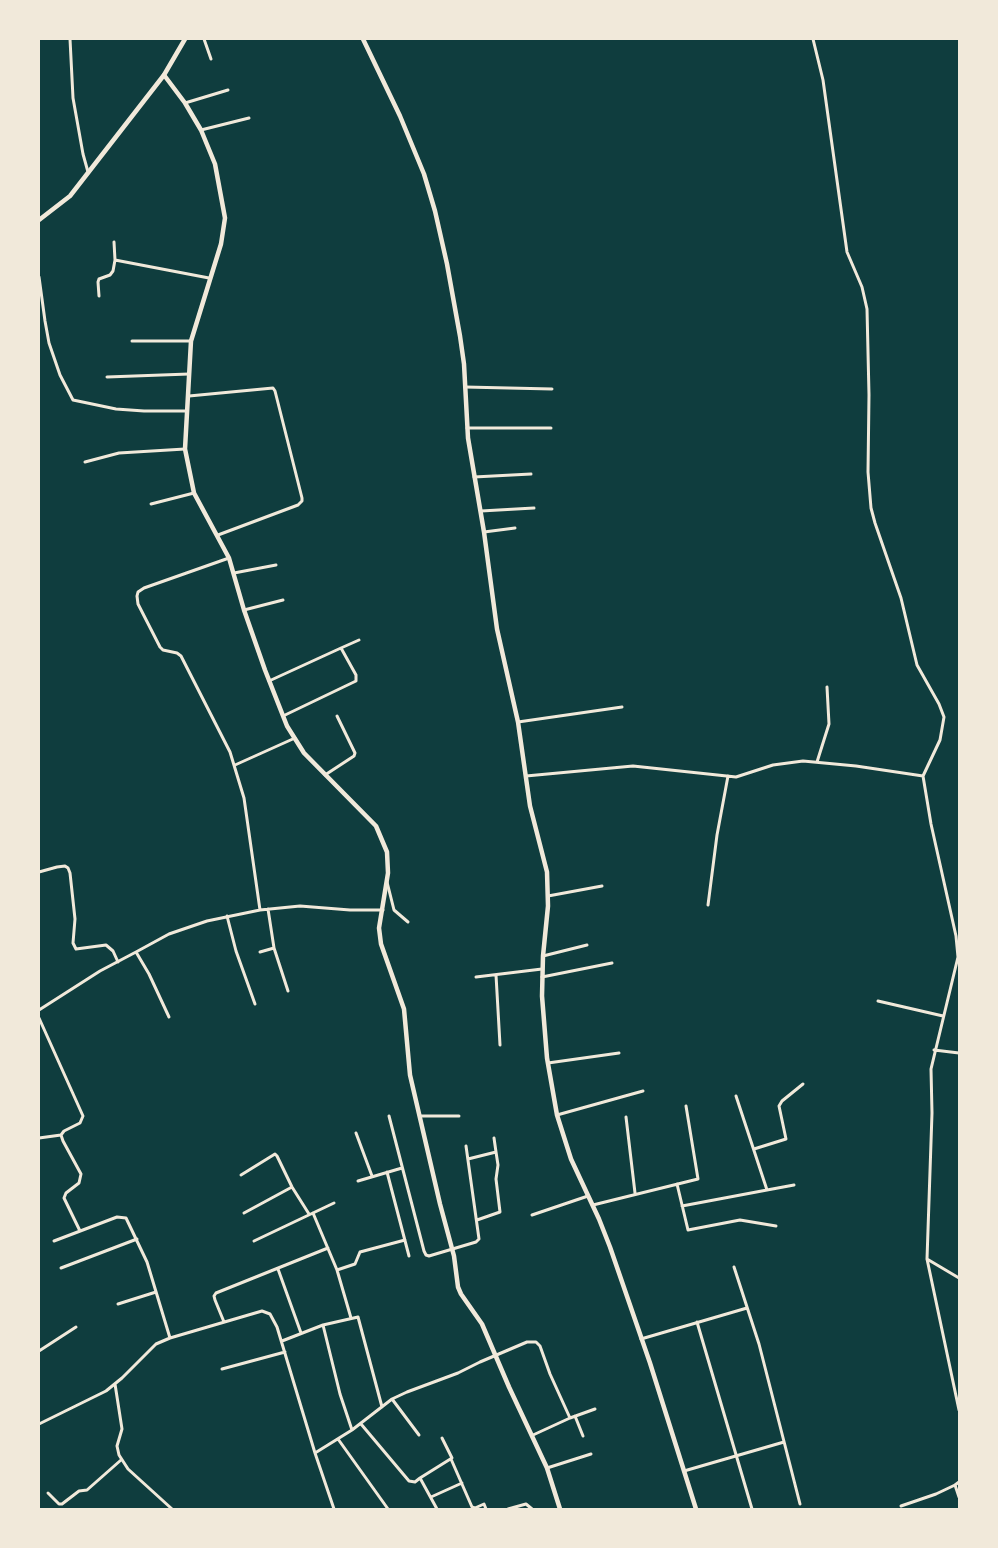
<!DOCTYPE html>
<html>
<head>
<meta charset="utf-8">
<style>
	body { margin:0 }
	#map { position:relative; width:998px; height:1548px; overflow:hidden; background:#0f3d3e; font-family:"PT Serif",serif }
	canvas { display:block }
	.frame { position:absolute; inset:0; border:40px solid #f1e9da; pointer-events:none }
</style>
</head>
<body>
<div id="map">
<canvas width="998" height="1548"></canvas>
<div class="frame"></div>
</div>
<script>
const context = document.querySelector('canvas').getContext('2d');
context.lineJoin = 'round';
const shape = rows => new Path2D(rows.map(r => 'M' + r).join(''));
function strokePath(path, color, width, dash) { context.strokeStyle = color; context.lineWidth = width; context.lineCap = dash ? 'butt' : 'round'; context.setLineDash(dash || []); context.stroke(path); }
const minor = shape([
	[70,39,73,98,83,154,88,172],
	[204,39,211,59],
	[813,39,823,80,847,252,862,287,867,309,869,395,868,472,871,508,875,523,901,598,917,665,939,704,944,717,940,740,923,776,931,824,956,936,958,957,931,1069,932,1113,927,1259,959,1410],
	[185,103,228,90],
	[201,130,249,118],
	[115,260,209,278],
	[39,277,45,321,49,343,60,375,73,400,116,409,144,411,187,411],
	[99,296,98,282,99,279,110,275,113,271,115,260,114,242],
	[132,341,191,341],
	[107,377,189,374],
	[465,387,552,389],
	[189,396,273,388,275,391,302,498,302,501,298,505,218,535],
	[467,428,551,428],
	[85,462,119,453,185,449],
	[474,477,531,474],
	[151,504,194,493],
	[481,511,534,508],
	[484,532,515,528],
	[229,558,144,588,138,592,137,596,138,604,160,647,163,650,177,653,181,656,230,752,244,798,260,910],
	[234,573,276,565],
	[244,610,283,600],
	[341,648,359,640],
	[269,681,341,648,356,675,356,681,283,716],
	[518,722,622,707],
	[817,762,829,724,827,687],
	[235,765,295,738],
	[325,775,354,756,355,753,337,716],
	[526,776,633,766,736,777,773,765,803,761,856,766,923,776],
	[39,872,57,867,65,866,68,868,70,873,75,919,73,943,76,949,106,945,113,951,118,962],
	[387,882,394,910,408,922],
	[548,896,602,886],
	[708,905,717,835,728,776],
	[268,909,274,948,288,991],
	[227,916,236,951,255,1004],
	[136,952,149,974,169,1017],
	[260,952,274,948],
	[543,956,587,945],
	[496,975,500,1045],
	[476,977,542,969],
	[542,977,612,963],
	[878,1001,943,1016],
	[39,1010,100,971,136,952,169,934,207,921,260,910,300,906,350,910,383,910],
	[39,1018,83,1116,80,1123,64,1131,61,1135,63,1141,81,1174,79,1183,66,1193,64,1198,80,1231],
	[934,1050,959,1053],
	[548,1063,619,1053],
	[557,1115,643,1091],
	[389,1116,424,1251,426,1255,429,1256,476,1242,479,1239,466,1146],
	[420,1116,459,1116],
	[626,1117,635,1193],
	[356,1133,372,1176],
	[39,1138,61,1135],
	[754,1149,786,1139,779,1106,782,1101,803,1084],
	[468,1159,496,1152,494,1138],
	[387,1172,409,1256],
	[241,1175,275,1154,277,1156,292,1187,309,1214],
	[358,1181,402,1168],
	[677,1184,688,1230,740,1220,776,1226],
	[767,1190,794,1185],
	[593,1205,698,1179,686,1106],
	[682,1206,767,1190,736,1096],
	[244,1213,292,1187],
	[313,1213,337,1270,351,1318],
	[532,1215,588,1196],
	[477,1220,500,1212,496,1179,498,1165,496,1152],
	[54,1241,117,1217,126,1218,147,1262,170,1338],
	[254,1241,334,1203],
	[927,1259,959,1278],
	[734,1267,759,1344,800,1504],
	[61,1268,137,1239],
	[278,1269,301,1333],
	[337,1270,355,1264,360,1252,405,1240],
	[118,1304,156,1292],
	[224,1322,215,1300,214,1296,216,1293,328,1248],
	[697,1322,752,1509],
	[323,1325,340,1394,352,1430],
	[641,1339,747,1308],
	[282,1341,323,1325,358,1317,382,1407],
	[39,1351,76,1327],
	[222,1369,285,1352],
	[115,1384,122,1429,117,1446,119,1455,128,1469,172,1509],
	[392,1399,419,1435],
	[575,1416,583,1436],
	[570,1418,595,1409],
	[39,1424,106,1391,122,1378,156,1344,170,1338,262,1311,270,1314,277,1327,315,1453],
	[361,1424,409,1481,415,1482,420,1478,437,1509],
	[338,1439,388,1509],
	[451,1459,472,1507,475,1508,484,1504,486,1509],
	[547,1468,591,1454],
	[684,1471,784,1442],
	[420,1478,452,1458,442,1438],
	[959,1482,955,1485,959,1497],
	[48,1493,59,1504,62,1504,79,1491,87,1490,121,1460],
	[431,1497,462,1483],
	[901,1506,936,1494,955,1485],
	[334,1509,315,1453,352,1430,392,1399,407,1392,458,1373,480,1362,527,1342,536,1342,540,1346,550,1374,570,1418,533,1435],
	[508,1509,526,1504,532,1509]
]);
const tertiary = shape([
	[363,39,400,116,424,174,435,211,447,264,460,336,464,364,468,438,484,532,497,629,518,722,530,806,547,872,548,906,543,956,542,996,547,1058,557,1115,571,1159,599,1219,610,1247,650,1363,696,1509],
	[164,75,185,103,201,130,215,164,225,218,221,244,191,341,185,449,194,493,229,558,244,610,265,670,287,726,304,753,376,826,387,852,388,873,379,928,381,944,404,1009,410,1075,440,1204,454,1256,458,1287,461,1294,482,1324,509,1387,547,1468,560,1509]
]);
const secondary = shape([
	[39,220,70,196,164,75,185,39]
]);
strokePath(minor, '#f1e9da', 3);
strokePath(tertiary, '#f1e9da', 4.5);
strokePath(secondary, '#f1e9da', 4.5);
</script>
</body>
</html>
